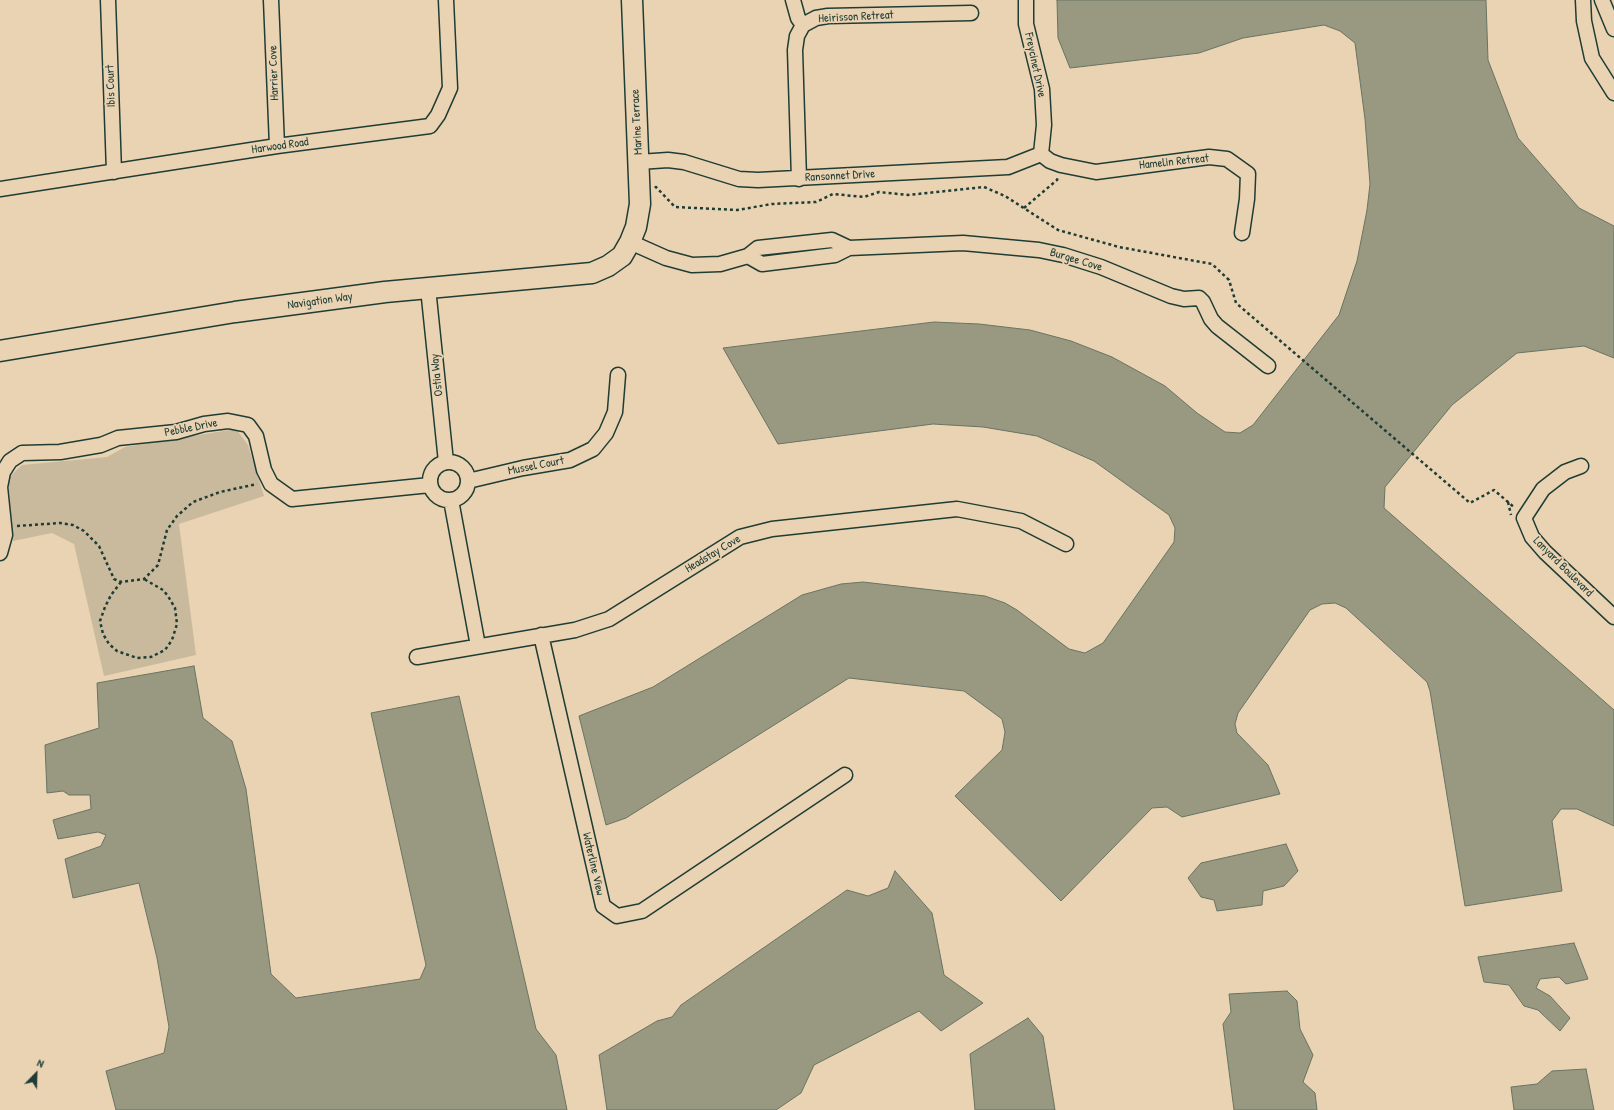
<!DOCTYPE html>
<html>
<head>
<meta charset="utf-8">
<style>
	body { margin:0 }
	#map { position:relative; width:1614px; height:1110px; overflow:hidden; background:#ead3b3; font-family:"Patrick Hand",sans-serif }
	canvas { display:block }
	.north { position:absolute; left:16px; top:1054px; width:40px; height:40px; -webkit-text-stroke:3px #ead3b3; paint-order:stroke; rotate:23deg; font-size:11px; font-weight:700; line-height:16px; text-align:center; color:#1f3d34 }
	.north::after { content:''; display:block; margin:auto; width:14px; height:18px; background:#1f3d34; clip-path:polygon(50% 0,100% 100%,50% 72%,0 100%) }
</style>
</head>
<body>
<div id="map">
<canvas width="1614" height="1110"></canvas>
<div class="north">N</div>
</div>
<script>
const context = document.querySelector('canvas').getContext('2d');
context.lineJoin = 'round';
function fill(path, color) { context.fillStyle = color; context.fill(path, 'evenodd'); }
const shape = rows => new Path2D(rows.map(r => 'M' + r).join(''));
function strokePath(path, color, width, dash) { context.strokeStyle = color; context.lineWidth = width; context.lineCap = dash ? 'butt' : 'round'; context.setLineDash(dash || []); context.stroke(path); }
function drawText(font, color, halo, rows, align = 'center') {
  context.font = font + ' "Patrick Hand",sans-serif'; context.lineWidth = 3.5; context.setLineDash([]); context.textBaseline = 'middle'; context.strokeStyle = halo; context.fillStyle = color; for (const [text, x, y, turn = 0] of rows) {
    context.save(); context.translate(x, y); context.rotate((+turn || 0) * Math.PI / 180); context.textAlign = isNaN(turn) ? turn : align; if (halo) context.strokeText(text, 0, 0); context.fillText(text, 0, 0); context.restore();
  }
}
const green = shape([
	[236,429,248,445,264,496,179,524,196,655,104,676,74,544,52,533,13,541,8,478,22,465,107,457,125,447]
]);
const water = shape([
	[1057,0,1486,0,1488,60,1518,138,1579,208,1614,226,1614,358,1584,346,1517,353,1452,405,1385,487,1384,508,1614,710,1614,826,1577,809,1561,809,1552,821,1562,891,1465,906,1430,691,1427,682,1346,608,1335,603,1322,604,1310,610,1238,713,1235,724,1237,733,1268,765,1280,794,1182,817,1167,807,1152,808,1061,901,955,796,1002,750,1005,732,1002,719,964,691,849,678,626,818,606,825,579,716,653,687,802,595,841,584,863,582,985,596,1005,603,1017,610,1069,649,1085,653,1103,643,1174,542,1175,528,1169,515,1094,461,1037,436,983,427,933,424,778,444,723,348,934,322,979,324,1030,330,1071,341,1112,357,1165,386,1197,413,1225,432,1240,433,1253,425,1339,315,1357,261,1367,210,1370,184,1365,119,1355,43,1340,31,1324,25,1243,38,1199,53,1070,68,1058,38,1057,0],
	[194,666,203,718,232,741,246,789,271,974,296,998,420,979,426,965,371,713,459,696,536,1029,556,1055,567,1110,116,1110,106,1071,164,1053,169,1027,157,958,139,883,73,898,65,859,101,846,106,835,98,832,58,839,53,820,91,809,90,795,69,795,63,791,47,793,45,745,99,728,97,683,194,666],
	[1286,844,1298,871,1284,886,1263,891,1262,905,1217,911,1214,900,1201,897,1188,878,1201,863,1286,844],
	[895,871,932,913,944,975,983,1003,941,1031,919,1011,814,1065,801,1093,776,1110,607,1110,599,1055,657,1021,672,1017,681,1005,847,890,868,896,888,888,895,871],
	[1574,943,1588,979,1566,984,1559,977,1540,979,1536,988,1550,996,1570,1018,1560,1031,1538,1010,1524,1006,1509,985,1484,982,1478,957,1574,943],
	[1287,991,1297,1001,1300,1029,1313,1055,1303,1082,1315,1093,1317,1110,1234,1110,1223,1024,1231,1012,1229,994,1287,991],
	[1028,1018,1043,1036,1055,1110,975,1110,970,1054,1028,1018],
	[1586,1069,1594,1110,1514,1110,1511,1087,1537,1084,1552,1071,1586,1069]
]);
const path = shape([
	[655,188,656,187,675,207,737,210,772,204,816,202,833,194,864,197,879,192,908,195,984,187,1005,196,1058,230,1119,247,1212,264,1229,280,1236,303,1470,503,1494,490,1515,508],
	[1024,208,1057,180,1058,177],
	[1508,502,1511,515],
	[17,526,60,523,73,525,84,531,99,546,114,579,121,582,144,579,158,565,167,530,177,516,193,502,220,492,257,484],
	[121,582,111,595,105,607,100,621,103,634,109,644,117,651,137,658,151,657,165,650,172,640,177,624,175,608,168,596,163,590,144,579]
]);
const street = shape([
	[108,0,114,172],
	[271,0,277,146],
	[793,0,798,18,803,25],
	[1026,0,1026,24,1042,89,1044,125,1041,154],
	[1583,0,1584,21,1592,58,1614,93],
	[1602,0,1614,29],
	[1041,154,1050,161,1061,165,1096,172,1209,157,1227,159,1248,174,1247,199,1242,233],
	[639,162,668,160,684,162,739,179,758,180,1008,167,1041,154],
	[799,179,795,50,797,36,803,25,816,18,828,16,971,13],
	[0,189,277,146,430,126,438,115,450,88,446,0],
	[630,242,666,258,692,265,720,264,748,256,758,248,832,240,849,248],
	[748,256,762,264,835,255,849,248,963,243,1039,250,1063,255,1101,267,1171,296,1184,299,1199,298,1203,302,1211,319,1217,326,1268,366],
	[428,288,446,462],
	'430 481a19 19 0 1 1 38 0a19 19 0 1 1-38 0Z',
	[1581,466,1565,472,1543,489,1524,518,1532,537,1545,552,1614,617],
	[468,481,523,468,570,460,593,449,606,433,615,412,618,375],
	[0,487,3,472,10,461,22,453,60,452,101,445,118,438,176,432,204,424,228,421,248,425,256,436,264,470,271,484,292,499,430,485],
	[0,487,5,535,0,553],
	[451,500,478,646],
	[541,635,603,906,617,916,642,911,845,775],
	[417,657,575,630,609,619,740,537,772,529,957,509,1021,521,1066,544]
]);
const secondary = shape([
	[0,351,235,312,385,292,592,273,608,266,622,256,630,242,636,227,640,204,632,0]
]);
const streetNames = [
	["Heirisson Retreat",856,17,-3],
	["Freycinet Drive",1035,65,78],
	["Harrier Cove",274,73,-92],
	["Ibis Court",111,86,-92],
	["Marine Terrace",637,122,-93],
	["Harwood Road",280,146,-8],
	["Hamelin Retreat",1174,162,-6],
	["Ransonnet Drive",840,176,-3],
	["Burgee Cove",1076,260,17],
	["Navigation Way",320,301,-8],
	["Ostia Way",437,375,-96],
	["Pebble Drive",191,428,-11],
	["Mussel Court",536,466,-11],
	["Headstay Cove",713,554,-31],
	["Lanyard Boulevard",1563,567,45],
	["Waterline View",593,864,77]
];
fill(green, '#c9ba9e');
fill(water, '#999881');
strokePath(water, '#687462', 1);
strokePath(street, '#1f3d34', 17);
strokePath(secondary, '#1f3d34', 23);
strokePath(path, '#1f3d34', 2.5, [3, 3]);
strokePath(street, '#ead3b3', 14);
strokePath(secondary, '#ead3b3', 20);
drawText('12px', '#1f3d34', '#ead3b3', streetNames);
</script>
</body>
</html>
